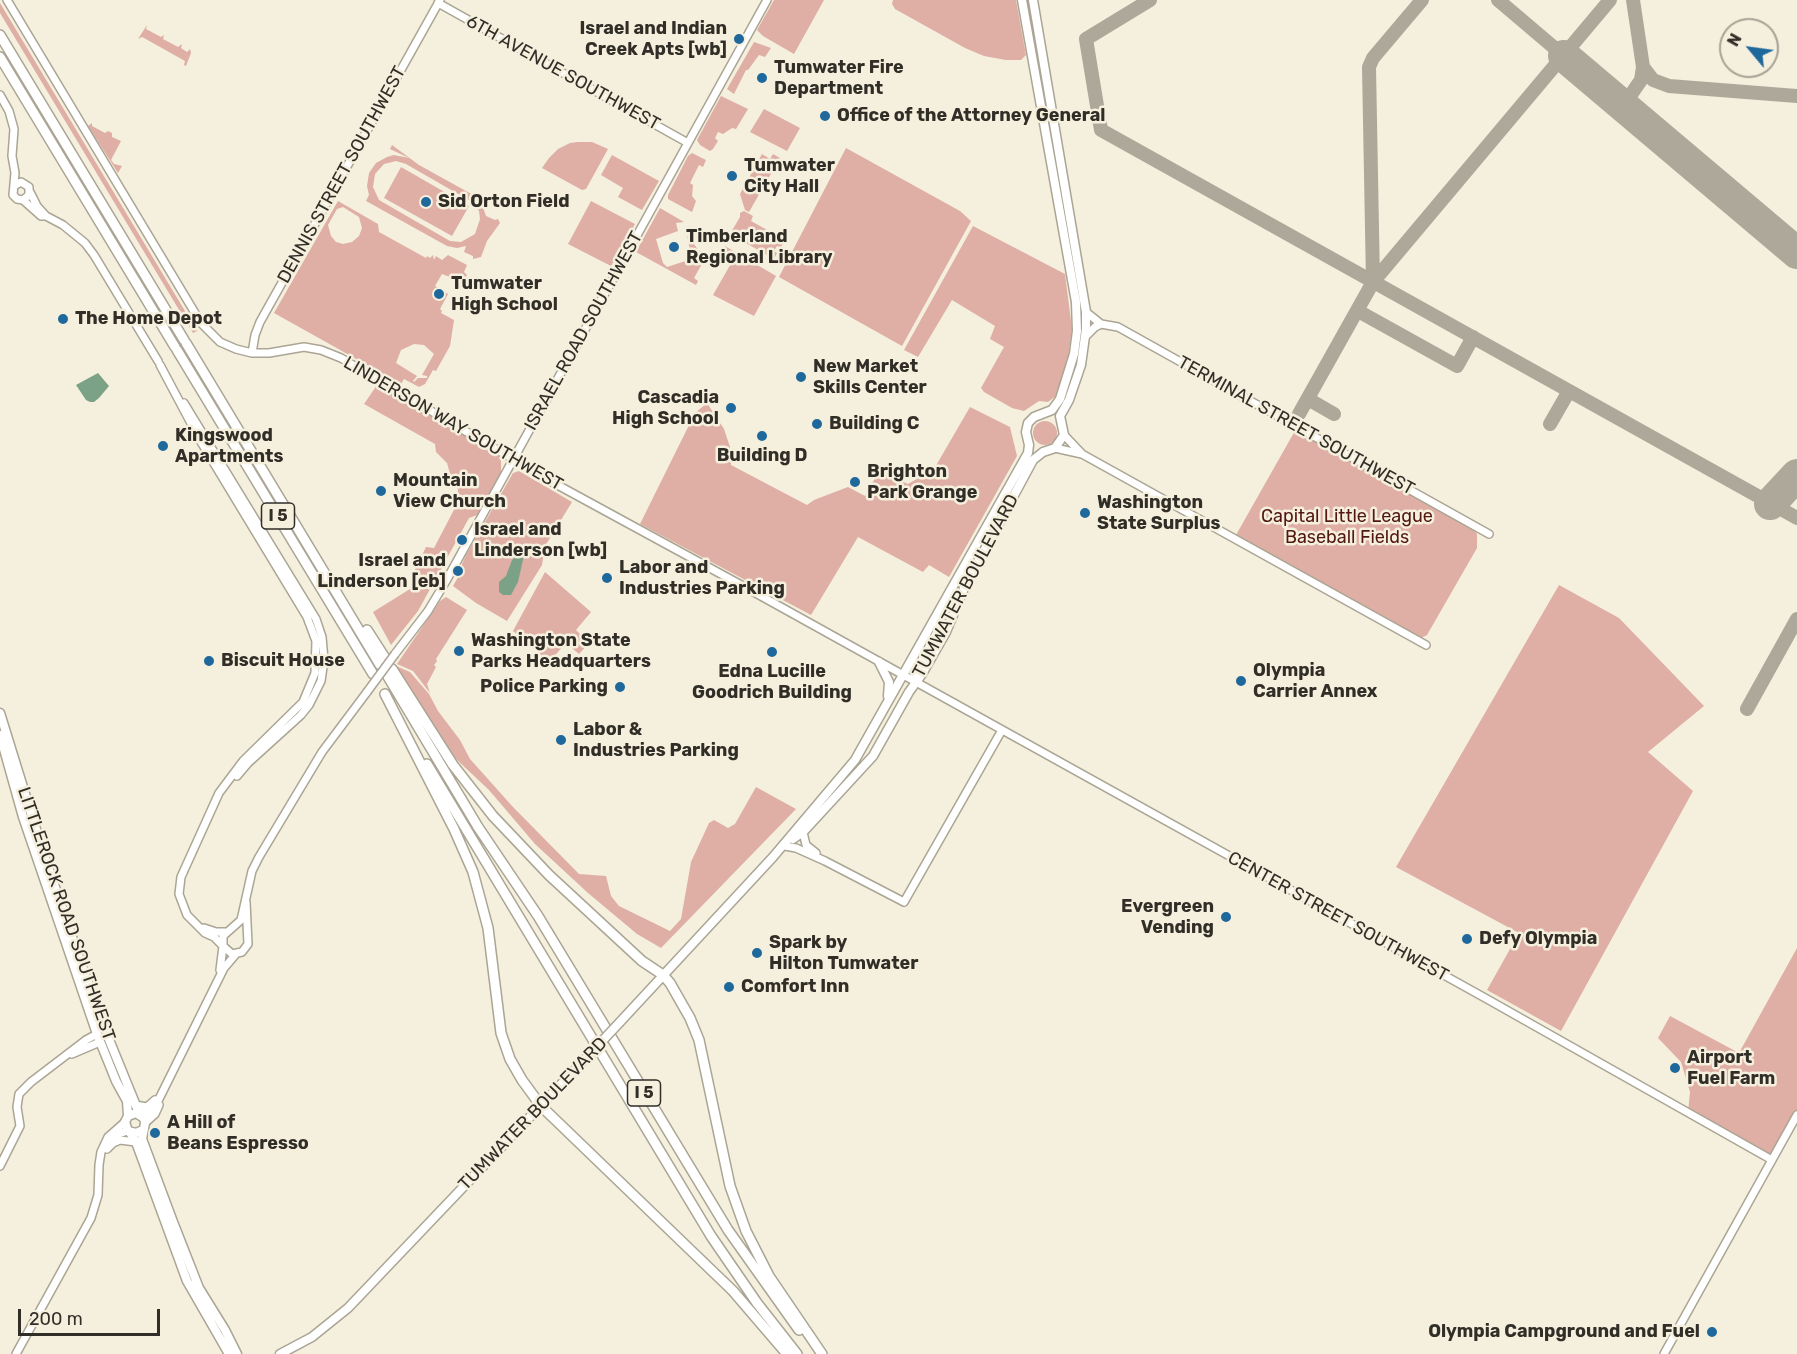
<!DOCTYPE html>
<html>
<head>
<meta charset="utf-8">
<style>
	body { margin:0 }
	#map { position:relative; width:1797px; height:1354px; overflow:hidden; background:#f5efdd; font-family:Rubik,sans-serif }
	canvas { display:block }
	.north { position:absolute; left:1719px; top:18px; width:60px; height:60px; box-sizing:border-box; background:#f5efdd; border:2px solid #a7a295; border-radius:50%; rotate:299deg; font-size:16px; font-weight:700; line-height:24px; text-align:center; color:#312e28 }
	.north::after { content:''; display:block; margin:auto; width:21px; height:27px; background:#1f689c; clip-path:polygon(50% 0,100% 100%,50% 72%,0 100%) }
	.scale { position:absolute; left:18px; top:1309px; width:142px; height:27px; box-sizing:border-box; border:3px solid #312e28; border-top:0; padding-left:8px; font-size:18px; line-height:21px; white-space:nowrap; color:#312e28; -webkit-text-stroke:4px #f5efdd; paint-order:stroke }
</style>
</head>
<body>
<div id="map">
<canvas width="1797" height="1354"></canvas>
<div class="north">N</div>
<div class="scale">200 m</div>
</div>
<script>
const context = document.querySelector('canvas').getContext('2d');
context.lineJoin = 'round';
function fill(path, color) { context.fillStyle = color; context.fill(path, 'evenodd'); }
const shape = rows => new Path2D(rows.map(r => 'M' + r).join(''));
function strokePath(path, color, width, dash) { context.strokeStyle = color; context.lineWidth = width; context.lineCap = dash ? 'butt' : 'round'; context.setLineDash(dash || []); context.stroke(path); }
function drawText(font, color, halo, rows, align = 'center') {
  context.font = font + ' Rubik,sans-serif'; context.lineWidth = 5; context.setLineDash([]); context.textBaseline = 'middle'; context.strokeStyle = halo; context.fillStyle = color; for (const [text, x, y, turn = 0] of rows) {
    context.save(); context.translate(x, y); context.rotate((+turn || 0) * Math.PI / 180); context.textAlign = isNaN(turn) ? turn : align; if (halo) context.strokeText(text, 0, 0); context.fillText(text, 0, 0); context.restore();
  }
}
const green = shape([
	[774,0,824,0,794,54,763,36,757,30],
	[893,0,1016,0,1026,55,1021,60,1006,60,984,56,965,48,895,9,892,4],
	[0,3,197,331,193,333,0,13],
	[147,25,146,29,161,37,164,35,163,39,178,47,182,44,181,48,187,52,190,49,191,53,186,66,184,65,185,61,144,38,142,37,138,39],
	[754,42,771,48,765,57,759,55,748,70,746,70,734,94,727,89],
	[721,96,748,109,736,129,732,128,723,134,718,132,715,138,718,141,713,149,710,151,700,145,697,140],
	[764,109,800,128,787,151,750,132],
	[92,123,92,126,105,133,108,131,112,133,112,137,121,141,111,160,114,164,122,166,118,173,88,126],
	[578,142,592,142,608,149,586,189,582,190,542,168,549,158,558,149,570,143],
	[392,145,419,165,475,196,482,204,486,216,495,220,498,219,500,223,487,241,481,257,473,259,473,256,464,252,466,246,457,248,447,246,366,201,369,195,367,186,369,173,376,163,387,157,394,155,409,158,390,149],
	[396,161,406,164,472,202,479,211,480,219,475,234,461,242,450,241,379,200,373,187,375,174,384,164],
	[846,148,960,211,971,221,902,346,779,277],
	[692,153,706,160,703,167,699,165,690,183,693,185,692,196,696,201,692,212,668,199,668,195,688,156],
	[762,154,770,159,773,154,780,158,749,212,745,210,740,194],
	[612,155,659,181,642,210,618,197,623,188,601,175],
	[401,167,469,206,452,236,384,198],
	[338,201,378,224,379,232,426,258,427,256,430,258,433,255,434,260,436,256,442,260,448,255,467,265,464,272,467,275,463,282,442,274,435,286,448,294,440,309,442,311,441,313,454,320,450,346,436,371,433,370,425,384,419,387,404,379,401,384,274,313],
	[343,207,359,217,362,228,359,236,352,242,343,244,336,242,331,236,328,225,337,209],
	[414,344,424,345,434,354,422,375,427,376,427,378,418,378,414,382,413,381,417,376,396,363,401,350],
	[591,201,635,224,611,266,568,244],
	[660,208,684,222,676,223,678,231,656,239,663,263,667,267,692,259,687,236,693,234,694,230,689,226,699,229,693,237,692,241,698,250,707,255,694,278,698,281,696,285,636,252],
	[744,211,753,216,751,221,785,240,781,247,777,246,774,251,777,253,774,259,730,234,740,217,740,213],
	[973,226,1065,274,1072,329,1068,358,1056,396,1048,402,1039,401,1024,411,1012,408,984,392,981,388,1004,347,990,339,995,326,952,300,918,357,904,350],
	[725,246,776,276,754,316,713,295,733,260,722,252],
	[377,385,501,456,501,474,480,514,469,518,418,611,391,645,373,612,410,589,417,575,414,572,426,547,434,548,457,504,458,489,453,484,447,463,436,452,435,444,364,404],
	[707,403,724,429,730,447,731,465,807,505,814,500,848,487,865,496,879,471,908,484,934,469,970,407,1010,427,1017,456,949,577,929,565,923,572,858,537,811,615,640,524,695,413],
	'1033 433a12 12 0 1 1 24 0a12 12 0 1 1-24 0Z',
	[1296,429,1471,527,1477,534,1477,548,1427,635,1421,638,1236,535],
	[519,471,572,502,545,546,542,565,507,621,476,603,453,586,462,570,462,564,466,555,513,473],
	[545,572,591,612,576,630,589,643,579,654,566,643,549,662,513,631],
	[1559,585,1619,618,1704,706,1648,752,1693,791,1561,1031,1487,990,1519,933,1396,867],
	[446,597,467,610,436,659,437,661,434,665,436,667,427,684,430,693,413,671,397,664,440,601],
	[396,666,410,672,429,694,438,711,460,740,470,759,513,807,579,874,606,876,611,896,619,906,670,931,681,919,691,862,709,823,714,820,728,828,735,824,756,787,796,809,661,948,637,934,588,893,535,844,489,790,455,758],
	[1797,948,1797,1115,1772,1160,1688,1112,1690,1092,1681,1062,1658,1038,1670,1016,1739,1053]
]);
const water = shape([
	[98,373,109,386,99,398,94,402,90,402,86,400,76,385],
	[525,551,518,582,511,595,503,595,499,592,499,582,506,576,512,560,519,553]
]);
const taxiway = shape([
	[1150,0,1086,39,1101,130,1797,518],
	[1498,0,1564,56],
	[1633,0,1643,67,1641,80,1630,96,1631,106,1637,117],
	[1643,67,1653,80,1669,86,1797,96],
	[1373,282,1369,67,1373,58,1422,0],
	[1358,311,1457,366,1473,337],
	[1308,399,1334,414],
	[1299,414,1373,282,1610,0],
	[1550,424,1569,391],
	[1747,709,1797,619]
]);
const runway = shape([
	[1564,56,1797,253],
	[1770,504,1797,475]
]);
const minor = shape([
	[7,0,201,323,220,342,236,349,252,353,269,353,304,347,321,350,341,358,552,482,743,586,1487,999,1772,1160],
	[438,3,688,143],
	[0,95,9,111,14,129,12,156,15,173,13,195,17,199,23,200,41,216,46,216,63,225,85,243,94,255,158,361],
	[14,186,21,182,29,187,29,195,23,200],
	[30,192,37,206,46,216],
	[1086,312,1101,324,1118,327,1489,534],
	[1086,336,1095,327,1101,324],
	[252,353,255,335,260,322,440,0],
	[160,365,201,442,307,617,316,641,315,673,303,702,243,761,219,793,181,877,179,894,187,915,205,933,214,937,222,945],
	[184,403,316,619,322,637,324,660,321,681,309,705,301,715,248,763,237,776],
	[1064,435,1082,454],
	[1055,448,1082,454,1426,645],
	[395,654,428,611,446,581,767,0],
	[803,832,806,845,816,853],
	[785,846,796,848,825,861,904,902,1002,730],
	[246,902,248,944,242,952,232,954,223,946,223,936,241,920,252,871,259,857,322,752,367,692],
	[204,928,216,932,225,932],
	[220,970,223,946],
	[72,1054,100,1042],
	[135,1105,147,1107,155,1100],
	[141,1114,149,1112,157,1103,224,968,236,954],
	[145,1123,155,1114,159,1105],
	[110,1142,118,1134,128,1131],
	[107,1149,113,1143,120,1140,136,1142],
	[0,1166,20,1126,17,1107,19,1094,31,1082,86,1040,97,1034],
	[16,1354,91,1218,98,1195,99,1165,101,1152,108,1137,125,1122],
	[1664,1354,1797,1115]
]);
const major = shape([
	[879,662,889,682,888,696],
	[915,682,915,674,939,629,940,613],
	[0,713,43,852,83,969,108,1037,139,1113],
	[0,735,23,817,97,1034,116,1081,127,1101,128,1116],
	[793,839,803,832,873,756,909,692,922,674,946,632,965,586,1033,460,1043,452,1055,448,1064,435,1060,416,1069,400,1081,365,1086,329,1086,312,1033,0],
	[620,1022,773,857,855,760,1028,453,1029,445,1026,432,1028,423,1034,417,1052,410,1060,399,1074,354,1077,331,1076,302,1022,0],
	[143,1130,136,1133,128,1131,125,1122,128,1116,136,1113,144,1118,145,1123,142,1139,173,1222,199,1288,225,1330,237,1354],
	[129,1131,136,1142,187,1281,229,1354],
	[280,1354,312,1337,348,1308,589,1055]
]);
const highway = shape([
	[0,35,184,340],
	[0,57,175,347],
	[186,343,380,665],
	[177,350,373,674],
	[367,630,385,658],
	[392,669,453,765,493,816,549,875,642,961,663,975,670,983,690,1018,699,1040,730,1186,746,1231,769,1276,822,1354],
	[387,675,478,827,538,916,728,1230,799,1330],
	[385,694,454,829,473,872,488,928,501,1033,510,1059,522,1080,541,1106,733,1291,787,1354],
	[427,764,711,1236,757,1303,797,1354]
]);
const minorBridge = shape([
	[367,692,395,654]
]);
const majorBridge = shape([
	[589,1055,620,1022]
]);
const markers = [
	[739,39,6,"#1f689c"],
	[762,78,6,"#1f689c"],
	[825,116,6,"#1f689c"],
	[732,176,6,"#1f689c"],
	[426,202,6,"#1f689c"],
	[674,247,6,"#1f689c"],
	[439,294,6,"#1f689c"],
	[63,319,6,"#1f689c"],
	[801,377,6,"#1f689c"],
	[731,408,6,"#1f689c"],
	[817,424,6,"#1f689c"],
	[762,436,6,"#1f689c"],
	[163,446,6,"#1f689c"],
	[855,482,6,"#1f689c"],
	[381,491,6,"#1f689c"],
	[1085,513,6,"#1f689c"],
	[462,540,6,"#1f689c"],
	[458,571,6,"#1f689c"],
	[607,578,6,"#1f689c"],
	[459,651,6,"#1f689c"],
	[772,652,6,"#1f689c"],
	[209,661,6,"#1f689c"],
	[1241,681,6,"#1f689c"],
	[620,687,6,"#1f689c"],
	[561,740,6,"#1f689c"],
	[1226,917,6,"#1f689c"],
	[1467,939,6,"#1f689c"],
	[757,953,6,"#1f689c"],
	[729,987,6,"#1f689c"],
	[1675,1068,6,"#1f689c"],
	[155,1133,6,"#1f689c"],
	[1712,1332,6,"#1f689c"]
];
const shields = [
	[278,516,33],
	[644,1093,33]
];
const shieldNames = [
	["I 5",278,516],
	["I 5",644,1093]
];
const poiNames = [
	["Israel and Indian",727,29,"right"],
	["Creek Apts [wb]",727,50,"right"],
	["Tumwater Fire",774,68],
	["Department",774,89],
	["Office of the Attorney General",837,116],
	["Tumwater",744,166],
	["City Hall",744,187],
	["Sid Orton Field",438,202],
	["Timberland",686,237],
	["Regional Library",686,258],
	["Tumwater",451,284],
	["High School",451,305],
	["The Home Depot",75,319],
	["New Market",813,367],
	["Skills Center",813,388],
	["Cascadia",719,398,"right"],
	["High School",719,419,"right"],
	["Building C",829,424],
	["Kingswood",175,436],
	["Apartments",175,457],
	["Building D",762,456,"center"],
	["Brighton",867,472],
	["Park Grange",867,493],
	["Mountain",393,481],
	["View Church",393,502],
	["Washington",1097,503],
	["State Surplus",1097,524],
	["Israel and",474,530],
	["Linderson [wb]",474,551],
	["Israel and",446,561,"right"],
	["Linderson [eb]",446,582,"right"],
	["Labor and",619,568],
	["Industries Parking",619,589],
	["Washington State",471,641],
	["Parks Headquarters",471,662],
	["Biscuit House",221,661],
	["Olympia",1253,671],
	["Carrier Annex",1253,692],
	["Edna Lucille",772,672,"center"],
	["Goodrich Building",772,693,"center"],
	["Police Parking",608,687,"right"],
	["Labor &",573,730],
	["Industries Parking",573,751],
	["Evergreen",1214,907,"right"],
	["Vending",1214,928,"right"],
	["Defy Olympia",1479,939],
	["Spark by",769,943],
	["Hilton Tumwater",769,964],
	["Comfort Inn",741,987],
	["Airport",1687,1058],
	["Fuel Farm",1687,1079],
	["A Hill of",167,1123],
	["Beans Espresso",167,1144],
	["Olympia Campground and Fuel",1700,1332,"right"]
];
const streetNames = [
	["6TH AVENUE SOUTHWEST",563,73,29],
	["DENNIS STREET SOUTHWEST",342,175,-61],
	["ISRAEL ROAD SOUTHWEST",584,331,-61],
	["LINDERSON WAY SOUTHWEST",453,424,30],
	["TERMINAL STREET SOUTHWEST",1296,426,29],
	["TUMWATER BOULEVARD",966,586,-62],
	["LITTLEROCK ROAD SOUTHWEST",66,914,71],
	["CENTER STREET SOUTHWEST",1338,917,29],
	["TUMWATER BOULEVARD",533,1114,-46]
];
const parkNames = [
	["Capital Little League",1347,517],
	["Baseball Fields",1347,538]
];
fill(green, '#dfaea5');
fill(water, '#7ba286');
strokePath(taxiway, '#ada89a', 14);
strokePath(runway, '#ada89a', 32);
strokePath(minor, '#aaa594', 10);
strokePath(major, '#aaa594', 11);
strokePath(highway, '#aaa594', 12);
strokePath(minor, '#fff', 7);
strokePath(major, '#fff', 8);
strokePath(highway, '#fff', 9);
strokePath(minorBridge, '#aaa594', 10, []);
strokePath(majorBridge, '#aaa594', 11, []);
strokePath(minorBridge, '#fff', 7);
strokePath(majorBridge, '#fff', 8);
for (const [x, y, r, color] of markers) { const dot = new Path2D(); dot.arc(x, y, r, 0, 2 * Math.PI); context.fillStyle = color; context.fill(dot); strokePath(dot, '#f5efdd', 2); }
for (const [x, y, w] of shields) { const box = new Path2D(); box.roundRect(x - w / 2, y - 13, w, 26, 4.5); context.fillStyle = '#f5efdd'; context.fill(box); strokePath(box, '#312e28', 1.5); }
drawText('bold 16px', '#312e28', null, shieldNames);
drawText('bold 18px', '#312e28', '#f5efdd', poiNames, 'left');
drawText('18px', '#312e28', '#f5efdd', streetNames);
drawText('18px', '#52170f', '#f5efdd', parkNames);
</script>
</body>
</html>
